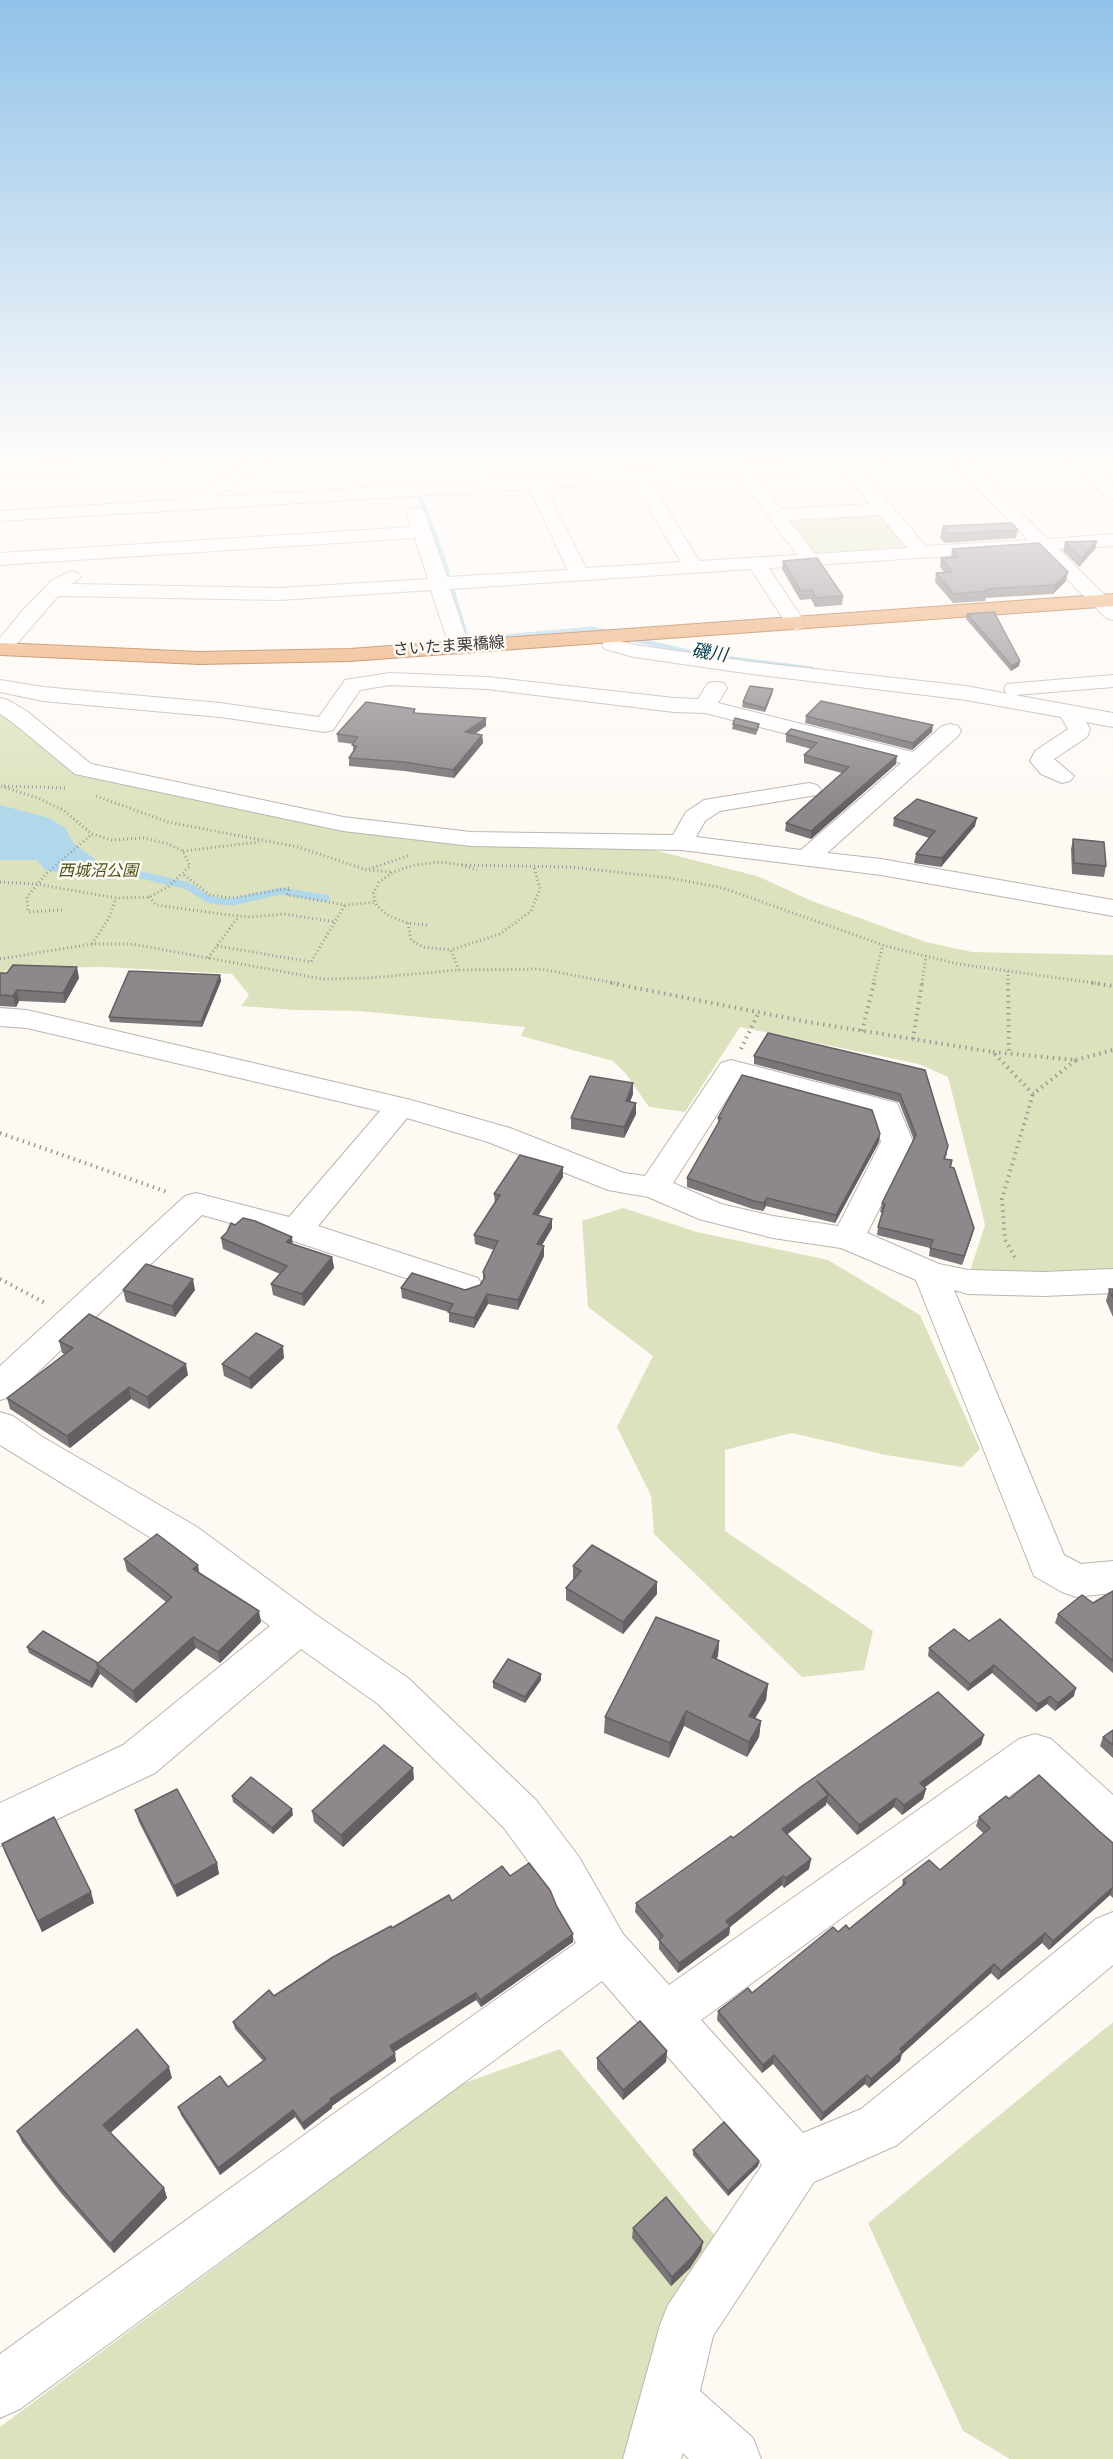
<!DOCTYPE html>
<html>
<head>
<meta charset="utf-8">
<style>
	body { margin:0 }
	canvas { display:block; background:#fff9f4 }
</style>
</head>
<body>
<canvas width="1113" height="2459"></canvas>
<script>
const context = document.querySelector('canvas').getContext('2d');
context.lineJoin = 'round';
function fill(path, color) { context.fillStyle = color; context.fill(path, 'evenodd'); }
const shape = rows => new Path2D(rows.map(r => 'M' + r).join(''));
function strokePath(path, color, width, dash) { context.strokeStyle = color; context.lineWidth = width; context.lineCap = dash ? 'butt' : 'round'; context.setLineDash(dash || []); context.stroke(path); }
function drawText(font, color, halo, rows, align = 'center') {
  context.font = font + ' Spectral,"Noto Sans JP",serif'; context.lineWidth = 5; context.setLineDash([]); context.textBaseline = 'middle'; context.strokeStyle = halo; context.fillStyle = color; for (const [text, x, y, turn = 0] of rows) {
    context.save(); context.translate(x, y); context.rotate((+turn || 0) * Math.PI / 180); context.textAlign = isNaN(turn) ? turn : align; if (halo) context.strokeText(text, 0, 0); context.fillText(text, 0, 0); context.restore();
  }
}
const green = shape([
	[879,512,909,549,814,554,787,519],
	[0,714,76,773,347,829,634,845,757,876,812,901,926,942,972,952,1113,955,1113,1275,970,1271,985,1225,982,1212,948,1077,919,1064,740,1027,685,1112,649,1107,626,1074,613,1061,521,1036,525,1027,358,1011,296,1010,241,1006,249,995,232,974,104,967,13,968,0,973],
	[623,1208,697,1232,828,1260,920,1315,980,1449,962,1467,886,1455,792,1433,725,1450,725,1531,873,1631,864,1670,802,1677,654,1534,651,1496,617,1427,653,1356,588,1307,582,1221],
	[1113,2022,1113,2459,1010,2459,963,2431,868,2223],
	[560,2049,721,2243,650,2459,0,2459,0,2427,244,2246,344,2160,405,2104]
]);
const water = shape([
	[0,805,49,818,65,828,74,844,96,860,127,868,137,874,121,879,100,880,45,870,37,860,0,860]
]);
const streamFar1 = shape([
	[416,486,441,552,467,640,593,629,609,633],
	[628,638,701,655,812,669]
]);
const stream = shape([
	[137,874,188,886,208,899,218,901,232,902,280,891,326,898]
]);
const pathFar1 = shape([
	[4,786,68,788],
	[96,796,168,822,298,847,367,870,393,872],
	[183,851,259,842],
	[462,865,571,867,670,878,723,888,886,946,958,964,1102,984],
	[369,869,410,855],
	[184,875,210,895,233,898,290,888,287,895,345,905,376,902],
	[0,882,36,884,116,898,149,897,168,887,190,866,183,851,168,844,144,838,112,840,92,834,63,810,38,798,1,786],
	[149,897,156,905,221,914,250,917,284,914,336,922],
	[62,910,28,912,27,897,46,874,92,834],
	[408,923,411,940,423,947,451,950],
	[427,925,408,923,389,916,377,906,373,894,379,882,393,872,415,865,439,862,462,865,477,870],
	[92,944,109,918,116,898],
	[217,946,311,962,345,905],
	[208,958,239,916],
	[0,959,92,944,132,944,323,979,369,978,459,970,541,969,619,984],
	[459,970,451,950,500,934,531,911,540,889,534,867],
	[1008,971,1008,984],
	[873,984,883,945],
	[922,984,926,956]
]);
const path = shape([
	[611,983,808,1022,993,1052],
	[1008,983,1009,1053],
	[1092,983,1113,986],
	[862,1031,874,983],
	[913,1039,922,983],
	[741,1049,759,1012],
	[993,1052,1076,1060,1033,1094,993,1052],
	[1076,1060,1113,1050],
	[0,1133,167,1192],
	[1015,1257,1005,1240,1002,1199,1033,1094],
	[0,1279,47,1304]
]);
const minor = shape([
	[73,462,166,462,158,467,0,477,0,467,73,462],
	[248,462,268,462,215,497,787,462,883,462,875,467,859,468,926,546,1028,540,952,462,970,462,1048,539,1113,534,1113,546,1058,549,1113,603,1113,620,1106,618,1038,550,769,568,806,624,803,628,796,630,789,628,751,569,450,589,470,648,467,652,460,654,453,652,450,648,431,590,280,600,58,596,9,653,0,655,0,638,23,610,52,580,71,571,78,573,81,577,72,584,280,588,428,579,415,538,0,565,0,553,411,527,407,513,410,509,416,508,422,509,425,513,447,577,568,570,529,489,0,521,0,511,190,499,248,462],
	[841,469,871,504,781,509,755,475,841,469],
	[738,476,770,519,797,555,699,561,650,481,738,476],
	[633,482,681,562,586,568,546,488,633,482],
	[880,515,907,548,815,554,789,520,880,515],
	[1068,462,1087,462,1113,485,1113,499,1107,498,1068,462],
	[612,639,635,645,752,662,966,686,1014,695,1007,694,1004,689,1007,684,1113,675,1113,687,1015,695,1113,713,1113,727,1086,722,1090,729,1087,737,1054,759,1074,776,1070,781,1062,783,1041,774,1030,761,1035,751,1068,729,1061,717,966,700,752,674,634,657,605,649,602,645,605,641,612,639],
	[390,673,487,677,674,698,698,699,708,683,716,682,724,683,727,688,718,703,913,752,942,726,950,724,958,726,961,731,958,736,827,853,881,859,1113,900,1113,916,881,875,681,850,471,846,343,831,75,774,12,722,0,714,0,698,8,700,28,712,91,764,343,817,471,832,673,835,686,812,704,800,809,783,817,785,821,790,817,795,720,811,705,821,696,837,801,850,901,763,705,713,674,712,487,689,390,685,360,690,333,730,325,732,220,717,43,701,0,692,0,680,43,687,220,703,319,717,345,680,390,673],
	[0,1008,27,1010,411,1100,510,1128,624,1173,645,1176,721,1063,731,1060,897,1103,913,1142,867,1233,939,1264,968,1270,1044,1272,1113,1269,1113,1293,1044,1296,968,1294,954,1290,1064,1555,1081,1564,1113,1561,1113,1593,1076,1597,1062,1592,1034,1576,916,1280,841,1248,773,1238,699,1219,648,1197,608,1190,488,1142,407,1118,318,1226,478,1278,483,1286,478,1294,466,1298,454,1294,284,1238,202,1215,13,1396,0,1400,0,1366,185,1196,196,1193,289,1217,380,1111,27,1028,0,1026,0,1008],
	[739,1080,873,1116,881,1142,838,1226,773,1216,721,1204,673,1183,739,1080],
	[0,1412,13,1416,41,1436,197,1527,315,1614,408,1678,536,1800,579,1857,623,1934,669,1985,1019,1739,1035,1734,1051,1739,1113,1795,1113,1845,1097,1839,1033,1779,701,2020,803,2133,861,2109,1096,1919,1113,1912,1113,1965,897,2145,814,2182,713,2336,700,2391,753,2438,761,2459,689,2459,683,2453,681,2459,623,2459,660,2325,668,2305,762,2165,602,1981,20,2409,0,2418,0,2354,339,2110,576,1943,547,1887,504,1828,378,1704,301,1649,155,1773,0,1846,0,1803,123,1745,270,1626,169,1549,0,1445,0,1412]
]);
const major = shape([
	[1113,594,1113,606,349,661,199,664,0,655,0,643,199,652,349,649,1113,594]
]);
const wall = shape([
	[943,526,1018,530,1016,538,945,543,940,538],
	[1097,541,1095,549,1079,567,1063,551,1065,542],
	[952,549,1066,581,1053,594,986,598,985,601,953,603,935,582,936,573,944,572,940,567,941,558,951,557],
	[783,561,843,596,842,605,815,607,811,599,800,600,782,569],
	[967,614,1020,661,1019,666,1011,671,966,619],
	[772,694,765,712,742,707,743,702],
	[415,709,415,713,486,718,486,726,475,734,482,735,483,743,454,778,404,771,349,766,349,758,353,752,353,744,338,742,337,734],
	[806,716,932,732,912,750,805,723],
	[733,724,759,724,758,729,756,735,732,729],
	[786,734,896,764,811,839,785,831,786,823,842,773,804,763,804,755,811,749,786,742],
	[894,818,975,826,941,867,914,863,916,854,929,838,893,826],
	[1073,839,1106,866,1104,877,1072,874,1071,849],
	[0,973,79,978,65,1003,19,1001,16,1007,0,1006],
	[220,975,221,981,202,1027,110,1022,109,1017],
	[754,1056,925,1070,947,1154,945,1159,952,1160,951,1167,974,1228,972,1236,962,1265,929,1256,930,1248,877,1235,878,1227,883,1213,880,1212,882,1203,914,1140,899,1102,754,1064],
	[633,1083,633,1094,630,1102,636,1114,624,1138,571,1129,571,1118],
	[718,1118,879,1142,835,1223,766,1206,763,1211,753,1209,687,1187,687,1178,718,1124],
	[563,1177,538,1215,552,1228,542,1245,544,1256,518,1310,488,1304,474,1328,449,1322,449,1312,402,1298,401,1288,465,1290,480,1285,483,1280,483,1272,494,1250,475,1244,474,1235,495,1204,494,1194],
	[221,1238,293,1244,332,1257,334,1268,304,1306,273,1295,271,1284,280,1274,223,1249],
	[1109,1289,1113,1289,1113,1317,1106,1301],
	[123,1290,195,1290,175,1317,126,1302],
	[59,1341,188,1375,149,1409,131,1399,70,1448,10,1409,7,1398,65,1354,62,1353],
	[284,1358,251,1389,224,1376,222,1364],
	[124,1559,199,1572,261,1622,220,1663,196,1648,136,1703,100,1674,92,1688,29,1653,27,1647,98,1663,166,1602,127,1571],
	[573,1566,657,1594,623,1634,566,1600,566,1588,574,1579,573,1578],
	[1113,1591,1113,1673,1055,1623,1058,1614,1093,1603],
	[719,1641,718,1656,716,1659,768,1684,766,1700,755,1719,761,1721,759,1737,747,1757,684,1726,669,1758,604,1733,605,1717],
	[969,1641,1074,1696,1055,1711,1047,1704,1036,1712,992,1673,968,1691,928,1656,929,1648],
	[541,1680,525,1703,493,1688,493,1682],
	[1113,1730,1113,1758,1100,1746,1103,1737],
	[984,1735,981,1745,924,1788,926,1789,923,1799,902,1815,894,1807,857,1835,826,1802,826,1805,787,1834,811,1859,809,1869,784,1888,782,1885,730,1927,729,1935,678,1973,659,1949,659,1941,635,1912,636,1903,733,1838,802,1786],
	[414,1779,343,1847,314,1822,312,1811],
	[232,1796,293,1815,273,1834,233,1802],
	[1009,1799,1099,1831,1113,1843,1113,1898,1110,1895,1049,1950,1042,1943,998,1980,991,1973,902,2054,900,2061,869,2088,865,2084,821,2121,773,2064,762,2073,717,2020,718,2011,752,1993,838,1932,849,1929,902,1886,903,1880,940,1870,984,1834,976,1826,979,1817],
	[135,1810,217,1863,219,1874,177,1897,139,1822],
	[2,1844,94,1903,42,1932,6,1855],
	[510,1876,557,1907,573,1942,481,2007,476,2000,393,2052,396,2061,332,2106,332,2108,304,2130,295,2117,220,2175,181,2115,178,2107,228,2087,263,2061,235,2029,233,2022,274,1996,392,1928],
	[667,2051,666,2062,623,2100,597,2069,597,2058],
	[172,2078,110,2133,164,2188,167,2198,114,2253,61,2193,22,2142,17,2131],
	[693,2150,759,2161,758,2166,728,2196,693,2155],
	[633,2228,703,2242,701,2251,690,2268,671,2286,632,2238]
]);
const shadedWall = shape([
	[1097,541,1095,549,1079,567,1081,558],
	[1068,572,1066,581,1053,594,1055,585],
	[1020,661,1019,666,1011,671,1012,666],
	[773,689,772,694,765,712,765,708],
	[486,718,486,726,466,740,465,732],
	[933,725,932,732,912,750,913,743],
	[482,735,483,743,454,778,453,770],
	[897,756,896,764,811,839,811,831],
	[977,818,975,826,941,867,942,858],
	[77,967,79,978,65,1003,63,993],
	[220,975,221,981,202,1027,201,1022],
	[17,990,19,1001,16,1007,13,996],
	[633,1083,633,1094,626,1112,626,1101],
	[636,1103,636,1114,624,1138,624,1127],
	[880,1134,879,1142,835,1223,836,1215],
	[563,1167,563,1177,533,1224,533,1214],
	[767,1198,766,1206,763,1211,764,1203],
	[552,1219,552,1228,537,1254,537,1244],
	[974,1228,972,1236,962,1265,964,1256],
	[292,1237,293,1248,286,1242],
	[544,1246,544,1256,518,1310,518,1300],
	[332,1257,334,1268,304,1306,302,1294],
	[193,1279,195,1290,175,1317,172,1306],
	[487,1294,488,1304,474,1328,474,1318],
	[283,1346,284,1358,251,1389,249,1378],
	[186,1364,188,1375,149,1409,147,1397],
	[129,1387,131,1399,70,1448,67,1436],
	[198,1565,200,1577,193,1569],
	[657,1582,657,1594,623,1634,623,1622],
	[259,1611,261,1622,220,1663,218,1652],
	[193,1637,196,1648,136,1703,133,1691],
	[719,1641,718,1656,710,1673,712,1657],
	[994,1665,992,1673,968,1691,970,1684],
	[98,1668,100,1674,92,1688,90,1682],
	[541,1674,541,1680,525,1703,525,1697],
	[768,1684,766,1700,747,1731,749,1716],
	[1076,1688,1074,1696,1055,1711,1058,1703],
	[1050,1696,1047,1704,1036,1712,1038,1704],
	[686,1711,684,1726,669,1758,670,1743],
	[761,1721,759,1737,747,1757,749,1742],
	[984,1735,981,1745,917,1793,920,1783],
	[413,1768,414,1779,343,1847,341,1835],
	[926,1789,923,1799,902,1815,904,1805],
	[828,1795,826,1805,781,1839,782,1829],
	[896,1798,894,1807,857,1835,859,1825],
	[292,1809,293,1815,273,1834,272,1828],
	[811,1859,809,1869,784,1888,786,1878],
	[217,1863,219,1874,177,1897,174,1886],
	[783,1876,782,1885,730,1927,729,1935,678,1973,679,1963,726,1921],
	[1113,1887,1110,1895,1049,1950,1053,1941],
	[91,1892,94,1903,42,1932,38,1921],
	[1045,1933,1042,1943,998,1980,1001,1971],
	[573,1934,573,1942,481,2007,480,2000],
	[994,1964,991,1973,902,2054,900,2061,869,2088,871,2079,900,2049],
	[476,1993,476,2000,391,2054,390,2046],
	[667,2051,666,2062,623,2100,623,2090],
	[395,2054,396,2061,332,2106,332,2108,304,2130,302,2123,330,2099],
	[774,2055,773,2064,762,2073,763,2065],
	[169,2067,172,2078,107,2136,103,2125],
	[867,2075,865,2084,821,2121,823,2113],
	[293,2110,295,2117,220,2175,218,2168],
	[759,2161,758,2166,728,2196,728,2191],
	[164,2188,167,2198,114,2253,110,2244],
	[703,2242,701,2251,690,2268,671,2286,672,2277]
]);
const building = shape([
	[1012,523,1018,530,946,534,942,529,946,529,943,526,1012,523],
	[1097,541,1081,558,1065,542,1097,541],
	[1039,543,1068,572,1055,585,986,589,987,591,954,594,936,573,952,572,941,558,959,557,952,549,1039,543],
	[817,558,843,596,816,598,812,590,801,591,783,561,817,558],
	[994,612,1020,661,1012,666,967,614,994,612],
	[750,686,773,689,765,708,743,702,750,686],
	[821,701,933,725,913,743,806,716,821,701],
	[366,702,415,709,413,713,486,718,465,732,482,735,453,770,404,762,349,758,357,746,352,745,358,737,337,734,366,702],
	[735,718,759,724,757,730,733,724,735,718],
	[791,729,897,756,811,831,786,823,849,767,804,755,817,743,786,734,791,729],
	[917,799,977,818,942,858,916,854,935,831,894,818,917,799],
	[1073,839,1104,842,1106,866,1074,863,1073,839],
	[13,965,77,967,63,993,17,990,13,996,0,995,0,973,7,973,13,965],
	[129,971,220,975,201,1022,109,1017,129,971],
	[768,1033,925,1070,948,1146,944,1159,952,1160,950,1167,954,1168,974,1228,964,1256,930,1248,933,1240,878,1227,885,1204,882,1203,916,1135,900,1094,754,1056,768,1033],
	[742,1075,872,1110,880,1134,836,1215,767,1198,764,1203,754,1201,687,1178,721,1118,718,1118,742,1075],
	[590,1076,633,1083,626,1101,636,1103,624,1127,571,1118,590,1076],
	[520,1155,563,1167,533,1214,552,1219,537,1244,544,1246,518,1300,487,1294,474,1318,448,1312,453,1304,401,1288,412,1273,465,1290,480,1285,485,1277,483,1272,498,1241,474,1235,500,1195,494,1194,520,1155],
	[243,1218,255,1221,292,1237,286,1242,332,1257,302,1294,271,1284,287,1266,221,1238,227,1232,231,1223,235,1225,243,1218],
	[146,1264,193,1279,172,1306,123,1290,146,1264],
	[1109,1289,1113,1289,1113,1298,1109,1289],
	[89,1314,186,1364,147,1397,129,1387,67,1436,7,1398,73,1348,59,1341,89,1314],
	[256,1333,283,1346,249,1378,222,1364,256,1333],
	[157,1534,198,1565,193,1569,259,1611,218,1652,193,1637,133,1691,97,1664,172,1597,124,1559,157,1534],
	[592,1545,657,1582,623,1622,566,1588,581,1571,573,1566,592,1545],
	[1113,1591,1113,1661,1058,1614,1082,1595,1093,1603,1113,1591],
	[656,1617,719,1641,712,1657,768,1684,749,1716,761,1721,749,1742,686,1711,670,1743,605,1717,656,1617],
	[1000,1619,1076,1688,1058,1703,1050,1696,1038,1704,994,1665,970,1684,929,1648,954,1629,969,1641,1000,1619],
	[43,1631,98,1663,97,1664,98,1668,90,1682,27,1647,43,1631],
	[508,1659,541,1674,525,1697,493,1682,508,1659],
	[938,1692,984,1735,920,1783,926,1789,904,1805,896,1798,859,1825,817,1781,828,1795,782,1829,811,1859,786,1878,783,1876,726,1921,730,1926,679,1963,659,1940,663,1936,636,1903,731,1836,733,1838,802,1786,938,1692],
	[1113,1730,1113,1745,1103,1737,1113,1730],
	[384,1745,413,1768,341,1835,312,1811,384,1745],
	[1039,1775,1099,1831,1113,1843,1113,1887,1053,1941,1045,1933,1001,1971,994,1964,900,2049,902,2052,871,2079,867,2075,823,2113,774,2055,763,2065,718,2011,748,1988,752,1993,833,1927,838,1932,846,1925,849,1929,906,1883,903,1880,929,1860,940,1870,990,1828,979,1817,1006,1796,1009,1799,1039,1775],
	[251,1777,292,1809,272,1828,232,1796,251,1777],
	[177,1789,217,1863,174,1886,135,1810,177,1789],
	[54,1817,91,1892,38,1921,2,1844,54,1817],
	[529,1863,550,1890,557,1907,573,1934,480,2000,476,1993,390,2046,395,2054,330,2099,331,2101,302,2123,293,2110,218,2168,178,2107,220,2076,228,2087,266,2059,233,2022,269,1990,274,1996,333,1957,391,1926,392,1928,449,1895,452,1901,502,1866,510,1876,529,1863],
	[640,2021,667,2051,623,2090,597,2058,640,2021],
	[137,2029,169,2067,103,2125,164,2188,110,2244,57,2183,17,2131,137,2029],
	[724,2122,759,2161,728,2191,693,2150,724,2122],
	[666,2197,703,2242,691,2258,672,2277,633,2228,666,2197]
]);
const farStreetnames = [
	["さいたま栗橋線",449,648,-4]
];
const farParknames = [
	["西城沼公園",98,873]
];
const farWaternames = [
	["磯川",709,655,9]
];
fill(green, '#dde2be');
fill(water, '#b0d7ea');
strokePath(streamFar1, '#b0d7ea', 5);
strokePath(stream, '#b0d7ea', 7);
strokePath(minor, '#bbb5b0', 2);
strokePath(major, '#a55715', 2);
strokePath(pathFar1, '#9f9b98', 3, [1, 3]);
strokePath(path, '#9f9b98', 4, [1.5, 4.5]);
fill(minor, '#fff');
fill(major, '#eaa367');
fill(wall, '#7a7578');
fill(shadedWall, '#635f62');
fill(building, '#8e888c');
strokePath(building, '#635f62', 1.5);
const sky = context.createLinearGradient(0, 0, 0, 807);
sky.addColorStop(0, '#91c2e9');
sky.addColorStop(0.57, '#fffcfa');
sky.addColorStop(1, '#fffcfa00');
context.fillStyle = sky;
context.fillRect(0, 0, 1113, 807);
drawText('16px', '#3e3c3a', '#fff9f4', farStreetnames);
drawText('italic 16px', '#4c5117', '#fff9f4', farParknames);
drawText('italic 18px', '#043c51', '#fff9f4', farWaternames);
</script>
</body>
</html>
